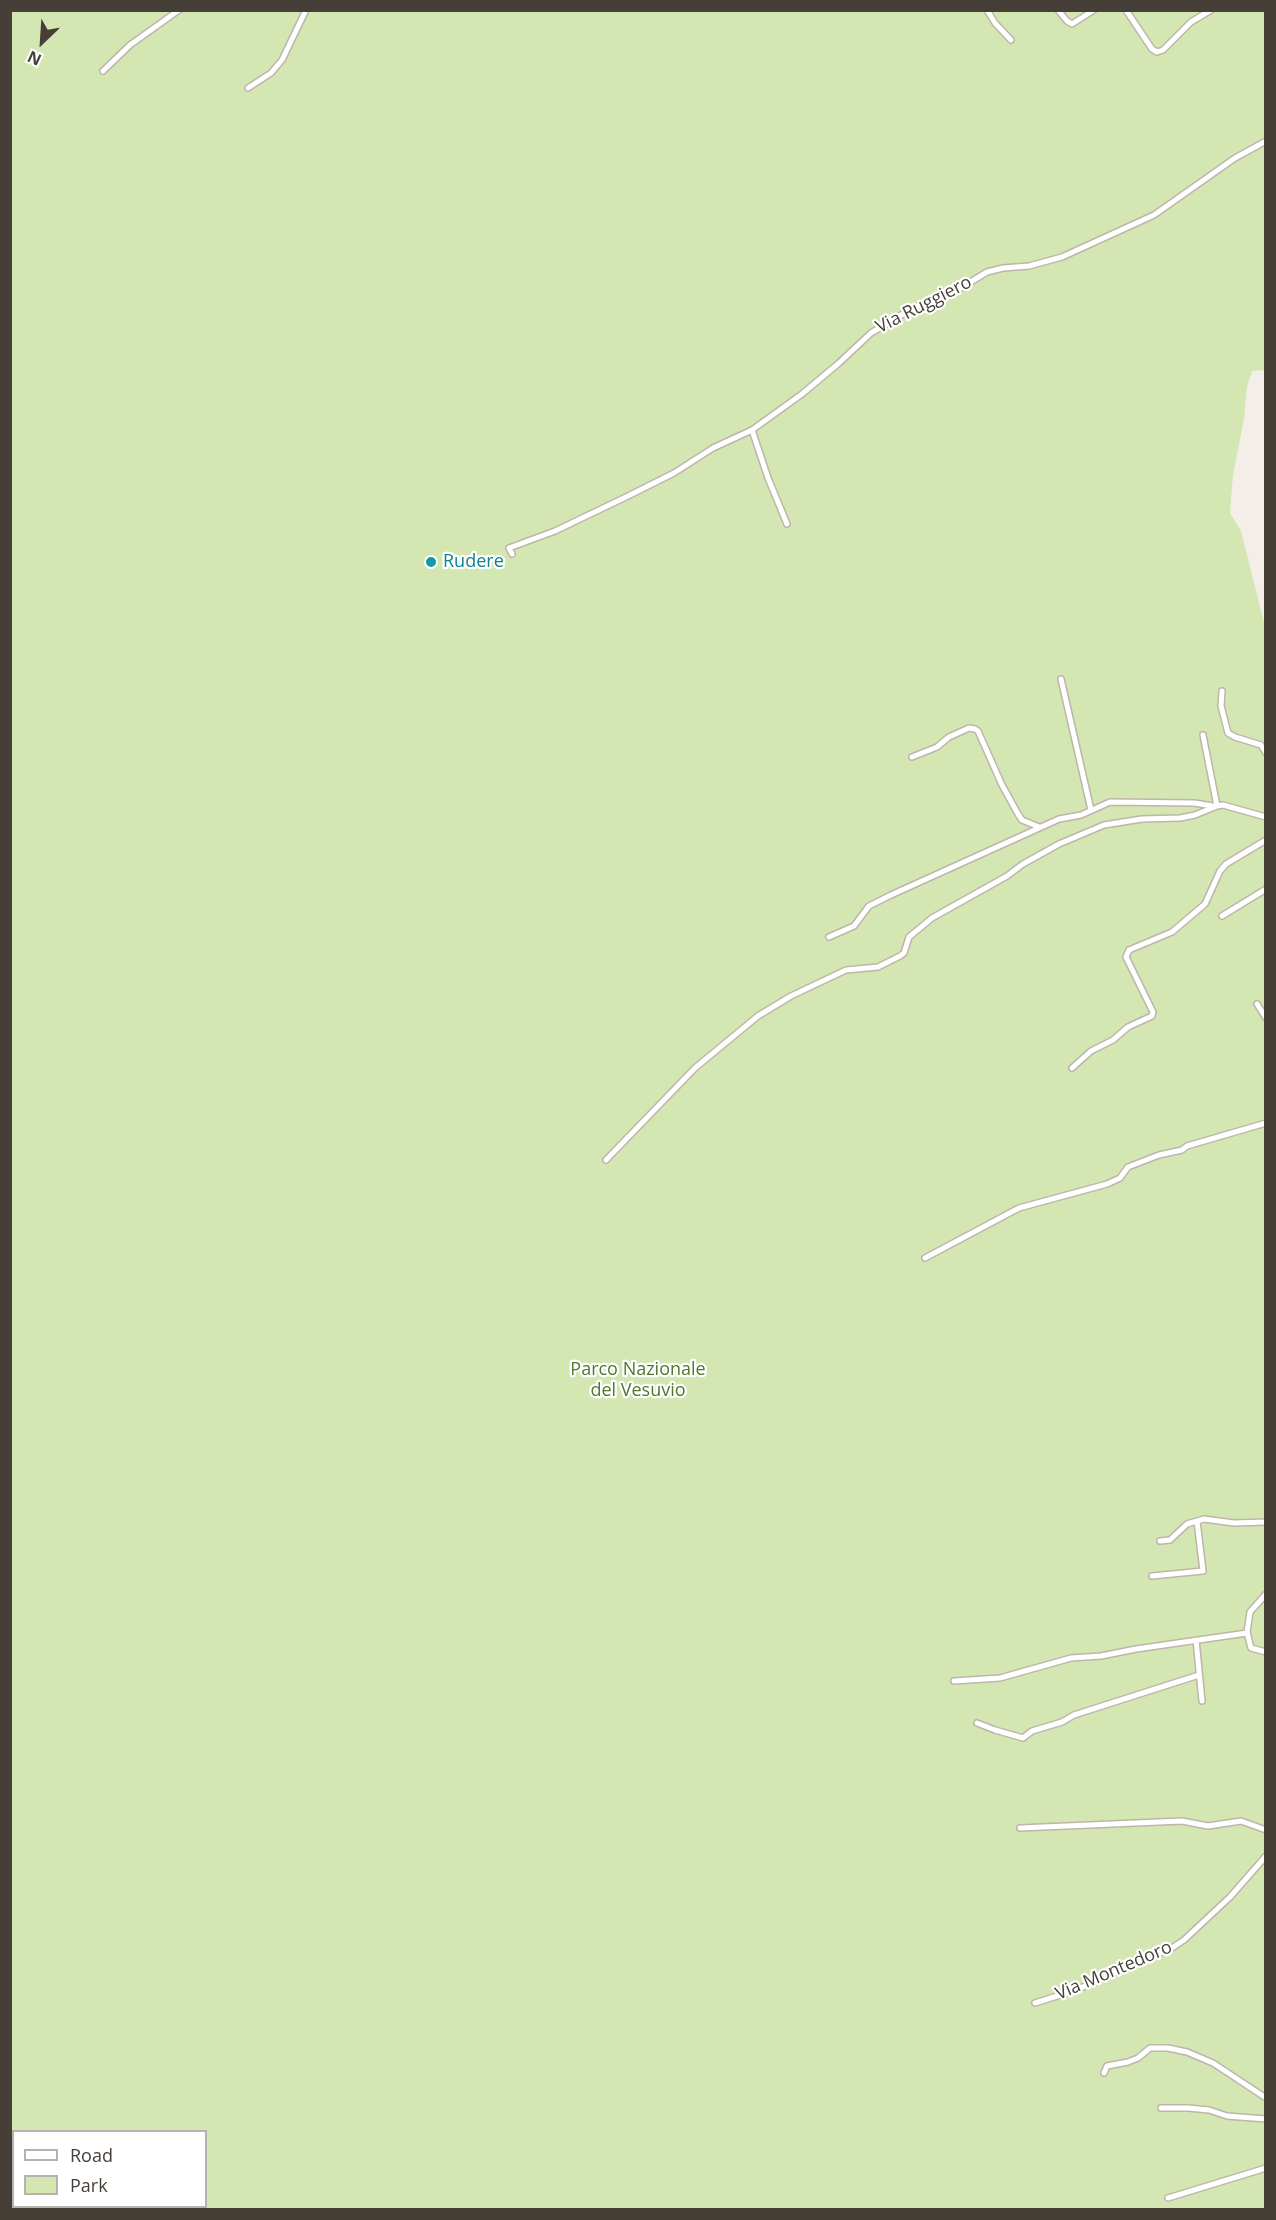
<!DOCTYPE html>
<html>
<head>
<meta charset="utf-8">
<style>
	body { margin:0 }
	#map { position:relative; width:1276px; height:2220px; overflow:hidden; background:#f3efe8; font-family:"Open Sans",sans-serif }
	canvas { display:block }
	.frame { position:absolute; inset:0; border:12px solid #463f37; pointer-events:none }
	.legend { position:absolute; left:12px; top:2130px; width:195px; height:78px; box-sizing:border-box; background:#fff; border:2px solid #b5b2af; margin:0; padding:8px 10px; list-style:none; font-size:18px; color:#463f37 }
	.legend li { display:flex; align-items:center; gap:12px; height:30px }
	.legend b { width:30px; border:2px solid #b5b2af }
	.north { position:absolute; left:12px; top:12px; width:60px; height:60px; -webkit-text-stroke:4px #fff; paint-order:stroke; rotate:205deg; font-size:16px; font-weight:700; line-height:24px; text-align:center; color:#463f37 }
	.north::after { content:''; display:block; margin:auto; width:21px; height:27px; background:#463f37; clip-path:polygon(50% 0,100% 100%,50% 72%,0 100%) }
</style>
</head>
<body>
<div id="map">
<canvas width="1276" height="2220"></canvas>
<div class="frame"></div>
<ul class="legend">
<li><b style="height:8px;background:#fff"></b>Road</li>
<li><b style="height:16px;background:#d4e6b2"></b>Park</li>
</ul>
<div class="north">N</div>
</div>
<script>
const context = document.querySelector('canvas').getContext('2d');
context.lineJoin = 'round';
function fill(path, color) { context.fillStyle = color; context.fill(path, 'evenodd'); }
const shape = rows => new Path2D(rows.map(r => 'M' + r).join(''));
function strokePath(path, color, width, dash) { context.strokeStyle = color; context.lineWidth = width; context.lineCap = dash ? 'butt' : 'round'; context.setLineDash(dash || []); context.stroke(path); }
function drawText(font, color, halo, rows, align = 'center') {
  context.font = font + ' "Open Sans",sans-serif'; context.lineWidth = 4.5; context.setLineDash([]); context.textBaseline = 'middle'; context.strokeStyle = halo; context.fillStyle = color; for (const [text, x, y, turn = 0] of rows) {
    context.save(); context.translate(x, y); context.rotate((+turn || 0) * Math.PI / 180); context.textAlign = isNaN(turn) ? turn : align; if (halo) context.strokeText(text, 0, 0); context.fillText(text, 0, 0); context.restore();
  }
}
const green = shape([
	[11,11,1265,11,1265,370,1252,371,1247,387,1244,419,1233,475,1230,513,1241,531,1266,630,1265,2209,11,2209],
	[14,2132,206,2132,206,2206,14,2206]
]);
const minor = shape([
	[987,10,995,23,1011,40],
	[1058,10,1067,21,1072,24,1094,10],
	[1126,10,1152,49,1157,52,1163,50,1191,22,1211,10],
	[103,71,130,45,179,10],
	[248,88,271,73,282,60,306,10],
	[752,430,768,478,787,524],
	[512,554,509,548,555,531,626,497,674,473,713,448,752,430,802,394,839,363,871,333,913,308,954,292,987,272,1003,268,1029,266,1062,257,1154,215,1235,158,1266,141],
	[1061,679,1091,810],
	[1222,691,1221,706,1228,733,1235,737,1261,745,1266,753],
	[1203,735,1217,806],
	[912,757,937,747,949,737,969,728,975,729,978,731,1002,785,1018,814,1022,820,1039,827],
	[1222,916,1266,889],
	[829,937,854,926,869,906,891,895,1059,819,1081,815,1110,802,1194,803,1213,806],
	[1257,1004,1266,1018],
	[1072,1068,1091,1051,1113,1040,1128,1027,1152,1016,1153,1012,1126,957,1129,950,1172,932,1205,904,1220,871,1226,864,1266,840],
	[606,1160,695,1068,758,1016,791,996,846,970,878,967,900,956,904,953,909,937,932,918,1007,876,1023,864,1059,844,1104,825,1142,819,1180,818,1195,815,1217,806,1223,805,1266,817],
	[925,1258,1019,1208,1107,1184,1120,1178,1128,1167,1159,1155,1182,1150,1187,1146,1266,1123],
	[1160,1541,1170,1540,1187,1524,1204,1519,1234,1523,1266,1522],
	[1152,1576,1203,1571,1197,1521],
	[1266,1594,1250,1612,1247,1632,1251,1648,1266,1652],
	[1196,1640,1202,1701],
	[954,1681,1000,1678,1071,1658,1101,1656,1136,1649,1247,1633],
	[977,1723,995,1730,1023,1738,1032,1731,1062,1722,1074,1715,1199,1675],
	[1020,1828,1182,1821,1208,1826,1241,1821,1266,1830],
	[1035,2003,1076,1990,1172,1948,1184,1940,1230,1897,1266,1856],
	[1104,2073,1107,2066,1128,2062,1138,2058,1150,2048,1168,2048,1187,2052,1213,2063,1266,2098],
	[1161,2108,1188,2108,1209,2110,1227,2116,1266,2119],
	[1168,2198,1266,2168]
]);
const markers = [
	[431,562,6,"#0f9aa8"]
];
const streetNames = [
	["Via Ruggiero",924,305,-27],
	["Via Montedoro",1114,1971,-23]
];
const cultureNames = [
	["Rudere",443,562]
];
const parkNames = [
	["Parco Nazionale",638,1370],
	["del Vesuvio",638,1391]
];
fill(green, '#d4e6b2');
strokePath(minor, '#bfb5ab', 8);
strokePath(minor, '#fff', 5);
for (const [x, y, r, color] of markers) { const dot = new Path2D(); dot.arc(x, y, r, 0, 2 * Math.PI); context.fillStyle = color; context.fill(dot); strokePath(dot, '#fff', 2); }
drawText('18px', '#463f37', '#fff', streetNames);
drawText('18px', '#0d838f', '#fff', cultureNames, 'left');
drawText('18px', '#50772c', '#fff', parkNames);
</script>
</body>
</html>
